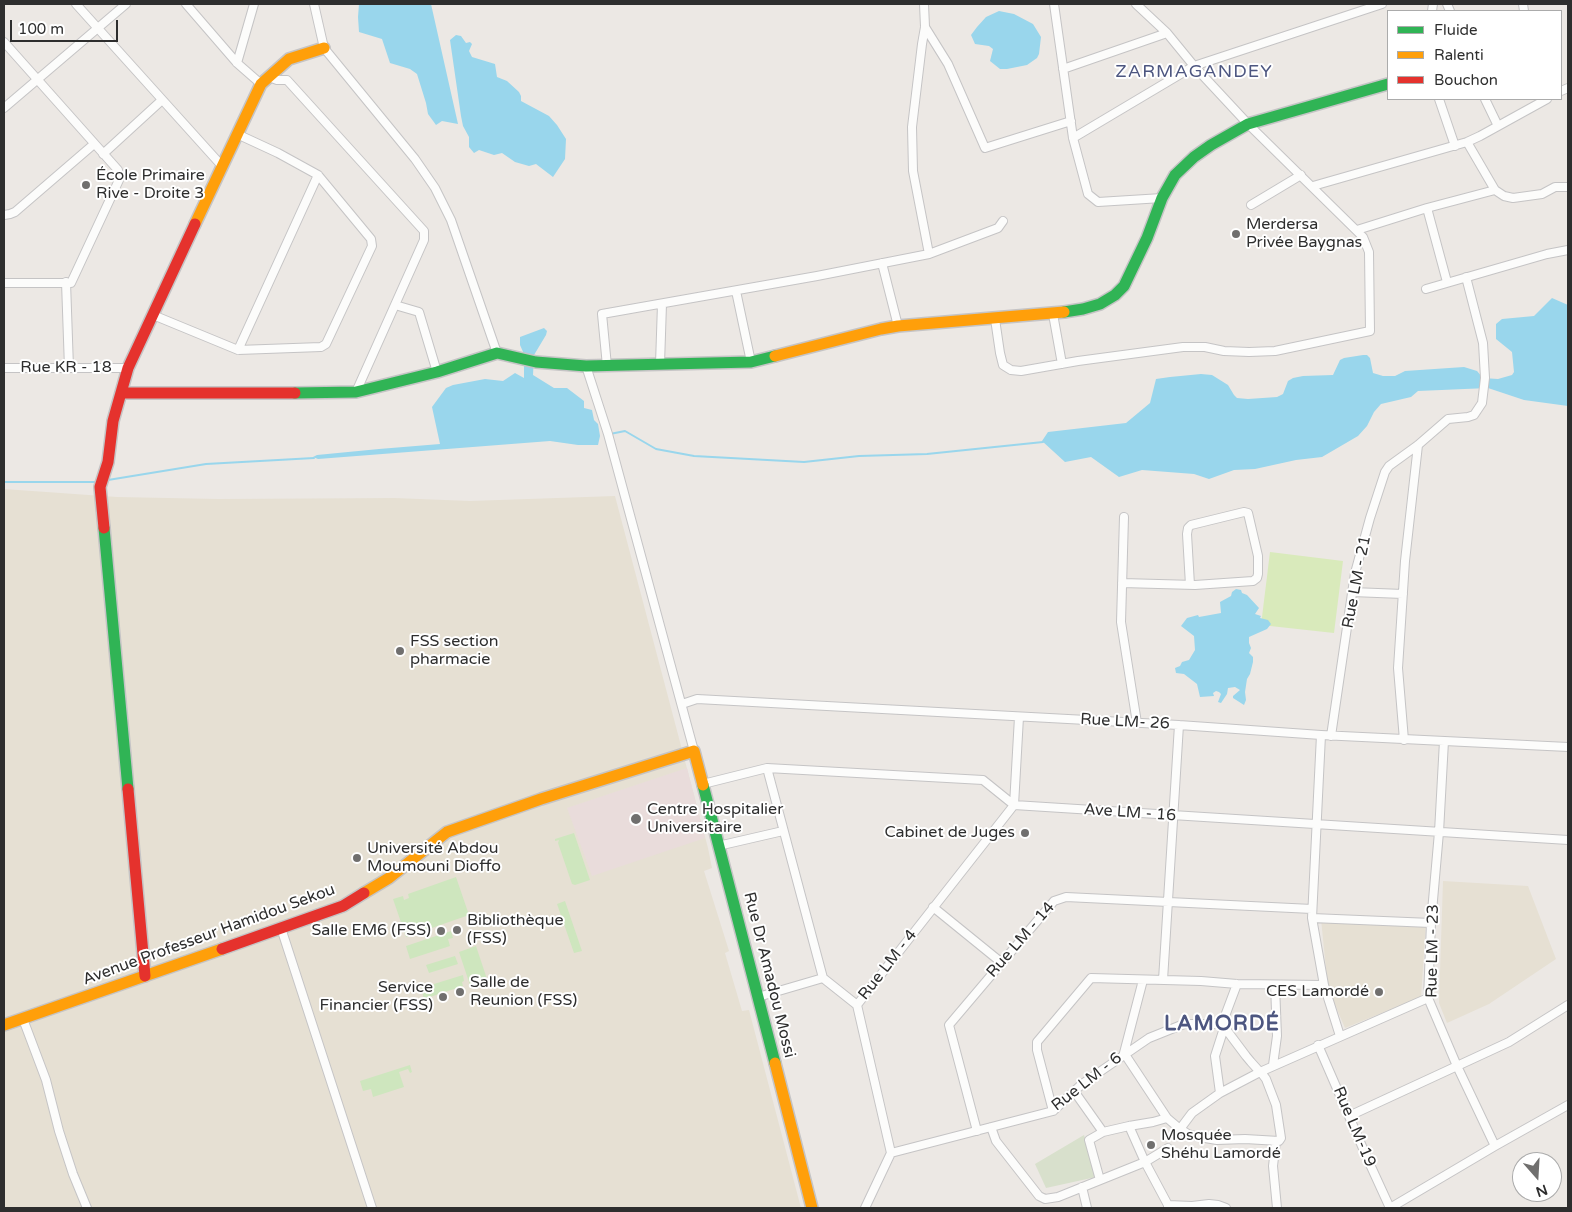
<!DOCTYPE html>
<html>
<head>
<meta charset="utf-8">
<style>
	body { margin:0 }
	#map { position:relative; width:1572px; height:1212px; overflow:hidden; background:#ece8e4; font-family:"Varela Round",sans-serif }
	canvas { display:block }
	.frame { position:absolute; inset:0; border:5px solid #2e2e2e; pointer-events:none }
	.legend { position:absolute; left:1387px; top:10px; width:175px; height:90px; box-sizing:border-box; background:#fff; border:1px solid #ababab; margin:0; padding:6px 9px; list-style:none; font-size:15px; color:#2e2e2e }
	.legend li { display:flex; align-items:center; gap:10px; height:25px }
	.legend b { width:25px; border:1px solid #ababab }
	.north { position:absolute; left:1512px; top:1152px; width:50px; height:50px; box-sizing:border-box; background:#fff; border:1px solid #ababab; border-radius:50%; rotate:161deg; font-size:14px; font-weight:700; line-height:20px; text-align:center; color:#2e2e2e }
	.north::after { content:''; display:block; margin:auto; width:18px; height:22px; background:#706f6e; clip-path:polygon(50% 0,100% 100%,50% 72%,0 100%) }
	.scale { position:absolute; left:10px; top:20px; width:108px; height:22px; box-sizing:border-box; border:2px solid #2e2e2e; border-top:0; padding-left:6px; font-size:15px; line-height:18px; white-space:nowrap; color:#2e2e2e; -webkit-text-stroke:4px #fff; paint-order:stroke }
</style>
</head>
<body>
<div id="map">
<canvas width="1572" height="1212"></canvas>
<div class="frame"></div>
<ul class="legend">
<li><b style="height:6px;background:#30b455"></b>Fluide</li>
<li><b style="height:6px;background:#ff9f0a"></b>Ralenti</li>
<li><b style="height:6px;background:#e5322d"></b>Bouchon</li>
</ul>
<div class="north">N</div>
<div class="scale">100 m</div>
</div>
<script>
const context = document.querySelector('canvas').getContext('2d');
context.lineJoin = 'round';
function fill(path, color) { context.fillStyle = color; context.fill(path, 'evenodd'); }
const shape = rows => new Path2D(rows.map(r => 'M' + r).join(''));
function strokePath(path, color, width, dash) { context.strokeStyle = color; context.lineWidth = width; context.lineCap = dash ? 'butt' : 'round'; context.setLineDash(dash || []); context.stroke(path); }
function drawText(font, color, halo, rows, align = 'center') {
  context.font = font + ' "Varela Round",sans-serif'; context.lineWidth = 4; context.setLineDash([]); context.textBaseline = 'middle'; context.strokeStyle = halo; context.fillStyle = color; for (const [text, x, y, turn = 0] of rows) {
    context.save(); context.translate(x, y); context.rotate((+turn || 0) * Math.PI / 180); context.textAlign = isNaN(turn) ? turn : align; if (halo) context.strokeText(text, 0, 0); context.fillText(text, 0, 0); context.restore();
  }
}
const education = shape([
	[4,489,117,497,219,499,394,498,470,501,615,496,708,848,712,868,704,871,729,951,725,953,742,1011,749,1010,801,1208,4,1208],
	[1443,881,1528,886,1556,959,1489,1004,1447,1023,1439,1003],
	[1321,919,1426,923,1421,997,1345,1028,1328,989]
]);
const medical = shape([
	[687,768,705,838,592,876,567,808]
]);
const green = shape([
	[574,833,590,880,575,885,572,884,558,843,559,840,555,841,555,839],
	[456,877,469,915,406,937,393,899,403,896,404,900,409,898,408,894],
	[565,901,582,951,574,953,557,904],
	[451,931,453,938,448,939,450,946,410,959,406,946],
	[476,946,487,979,470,985,459,952],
	[455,956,458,964,429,973,426,965],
	[463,975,464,981,462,982,463,986,424,999,421,988],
	[410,1065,412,1072,410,1073,408,1069,399,1072,404,1087,373,1097,371,1089,363,1091,360,1081]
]);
const cemetery = shape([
	[1084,1135,1096,1177,1046,1188,1035,1164]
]);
const pitch = shape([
	[1270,552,1343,561,1334,633,1261,625]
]);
const water = shape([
	[359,4,431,4,458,124,442,121,436,125,428,114,426,103,417,74,410,69,390,63,382,39,359,32,358,17],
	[999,11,1014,14,1033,24,1041,37,1039,54,1037,58,1027,65,1007,69,1000,69,990,61,993,49,989,46,975,44,971,35,977,27,986,17],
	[456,35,461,36,466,43,470,42,472,44,469,51,472,57,495,64,497,77,507,81,519,92,521,96,521,101,549,116,557,125,566,139,565,159,553,177,536,164,529,166,515,162,502,153,494,155,479,150,474,153,469,147,469,137,463,126,461,116,450,40],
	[1552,298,1568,305,1568,406,1524,400,1488,388,1418,391,1411,397,1381,404,1374,412,1367,426,1358,436,1322,457,1296,460,1255,469,1234,470,1209,479,1194,474,1142,470,1119,477,1091,457,1065,462,1042,441,1048,432,1126,423,1150,403,1156,379,1170,377,1201,374,1212,375,1228,385,1234,395,1237,398,1248,399,1277,397,1283,394,1288,381,1293,378,1303,376,1333,375,1340,360,1344,358,1363,355,1367,355,1370,358,1373,373,1383,376,1395,376,1405,371,1464,367,1477,371,1483,378,1498,379,1512,375,1514,372,1512,352,1496,339,1496,324,1502,319,1534,316],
	[544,328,547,331,546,335,534,355,533,375,554,388,567,388,584,401,584,408,592,410,594,420,598,424,600,436,598,445,578,445,550,441,318,459,313,457,317,455,379,449,440,444,432,407,446,388,453,385,485,379,503,381,515,373,524,378,524,354,520,345,520,337],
	[1236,589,1241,590,1242,593,1247,595,1259,608,1255,614,1261,616,1260,618,1268,620,1271,624,1267,629,1249,637,1249,643,1251,648,1249,653,1253,657,1253,662,1250,674,1247,679,1245,692,1246,700,1244,705,1233,698,1233,696,1240,690,1235,687,1228,688,1227,694,1221,703,1218,702,1221,694,1219,692,1216,691,1213,693,1214,696,1200,697,1197,684,1184,674,1176,673,1175,668,1180,666,1182,662,1189,660,1195,650,1194,636,1181,626,1187,618,1198,615,1199,617,1221,613,1220,602,1231,596,1232,592]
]);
const stream = shape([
	[610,434,625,431,656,449,694,456,804,462,859,456,927,454,1043,442],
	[108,480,206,464,314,458],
	[4,482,96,482]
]);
const street = shape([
	[76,4,222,166],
	[186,4,237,63,261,84],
	[314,4,324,48,415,159,435,188,451,220,497,353],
	[924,4,925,27,922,44,912,127,913,171,929,254],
	[1054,4,1073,138,1088,194,1098,202,1162,198],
	[1447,4,1450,11],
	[1523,4,1524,11],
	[1432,11,1433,4],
	[925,27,948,64,985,148,1071,121],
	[4,42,118,170,119,180,71,283,4,283],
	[237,63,254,4],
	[1063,69,1167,33],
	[269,77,277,80,287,80,424,231,424,240,356,392],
	[1561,91,1568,88],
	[1439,99,1455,146],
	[1485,99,1498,126],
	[4,108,126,4],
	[1073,138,1194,66,1382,4],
	[1467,142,1495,190],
	[103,154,162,100],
	[1313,186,1467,142,1480,136,1547,99],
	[1251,205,1301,175],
	[1427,208,1447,282],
	[4,215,10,214,15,212,94,144],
	[1357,230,1427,208,1495,190,1504,196,1513,198,1542,194,1555,187,1568,187],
	[882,263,898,326],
	[66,282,69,368],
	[1426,289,1547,254,1568,250],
	[736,291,751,362],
	[395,305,419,312,437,372],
	[1053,314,1062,364],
	[153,315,238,350,321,347,326,344,372,246,371,239,318,175,278,153,237,134],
	[995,319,1000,353,1003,365,1011,370,1021,371,1078,361,1183,347,1205,347,1224,351,1249,352,1275,351,1370,331,1369,252,1363,237,1248,124,1194,66,1167,33,1136,4],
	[238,350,318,175],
	[660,364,662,304],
	[586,366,608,434,694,751],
	[607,366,602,314,817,276,929,254,998,228,1003,221],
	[4,368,128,368],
	[1124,517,1121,622,1137,723],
	[1122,583,1195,585,1253,581,1257,578,1258,574,1258,556,1248,513,1244,512,1191,525,1188,528,1187,534,1190,585],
	[1352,592,1403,594],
	[682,704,697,699,1179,725,1321,735,1568,747],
	[1321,735,1312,918,1324,985,1340,1036],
	[1331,736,1355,573,1370,518,1385,472,1389,466,1418,445,1448,419,1468,417,1474,415,1482,403,1485,378,1483,343,1466,277],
	[1404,740,1398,668,1405,561,1418,445],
	[1444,741,1439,832,1431,923,1428,998,1457,1066,1495,1146],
	[767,768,823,978,857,1005],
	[703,784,767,768,983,780,1014,805,1568,840],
	[1014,805,1019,717],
	[718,846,783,831],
	[933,907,1002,963],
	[1312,918,1431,923],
	[281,928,372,1208],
	[1143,980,1124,1053,1167,1118,1180,1129],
	[1163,980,1179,725],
	[758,997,823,978],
	[23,1019,46,1080,59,1131,73,1174,87,1208],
	[1222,1024,1246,1056,1251,1062,1260,1072,1263,1075,1266,1079,1276,1105,1281,1138,1279,1141,1245,1139,1217,1140,1199,1137,1188,1134,1180,1129,1192,1113,1220,1093,1260,1072,1428,998],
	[1222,1024,1237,984],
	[1318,1045,1368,1160,1390,1208],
	[1273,1065,1277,1036,1275,985],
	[1074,1091,1103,1132],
	[1220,1093,1215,1056,1224,1028],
	[1053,1111,1037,1050,1037,1042,1091,978,1201,981,1237,984,1324,985],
	[1349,1116,1509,1042,1568,1005],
	[1129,1126,1145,1162,1168,1205,1168,1208],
	[991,1127,996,1141,1039,1196,1045,1199,1058,1197,1145,1162,1168,1148],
	[977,1131,949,1025,1054,901,1066,897,1312,909],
	[1276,1141,1273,1166,1277,1208],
	[891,1153,1053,1111,1082,1084,1149,1038,1184,1024,1222,1024],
	[1100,1180,1089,1140,1103,1132,1129,1126,1153,1122,1167,1118],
	[1082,1187,1087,1208],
	[1168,1205,1192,1206,1209,1204,1218,1205,1226,1208],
	[865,1208,891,1153,857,1005,1014,805],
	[1390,1208,1495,1146,1568,1105]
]);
const fast = shape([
	[1064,312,1083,309,1100,304,1115,295,1124,286,1147,238,1162,198,1175,175,1194,157,1211,145,1248,124,1388,84],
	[295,393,356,392,437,372,497,353,536,362,586,366,751,362,775,356],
	[104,528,128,789],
	[703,785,775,1063]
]);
const slow = shape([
	[195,224,261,84,289,59,324,48],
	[775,356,881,329,898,326,1064,312],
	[364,893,389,878,447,832,541,799,694,751,703,785],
	[4,1025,222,949],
	[775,1063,812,1208]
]);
const jam = shape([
	[122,393,295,393],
	[104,528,100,487,108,462,113,421,128,368,195,224],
	[128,789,145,976],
	[222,949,343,906,364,893]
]);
const markers = [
	[86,185,5,"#706f6e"],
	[1236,234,5,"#706f6e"],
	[400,651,5,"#706f6e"],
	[636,819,6,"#706f6e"],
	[1025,833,5,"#706f6e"],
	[357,858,5,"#706f6e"],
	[457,930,5,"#706f6e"],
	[441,931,5,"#706f6e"],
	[460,992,5,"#706f6e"],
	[1379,992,5,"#706f6e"],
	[443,997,5,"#706f6e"],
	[1151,1145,5,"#706f6e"]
];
const poiNames = [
	["École Primaire",96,176],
	["Rive - Droite 3",96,194],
	["Merdersa",1246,225],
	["Privée Baygnas",1246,243],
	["FSS section",410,642],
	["pharmacie",410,660],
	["Centre Hospitalier",647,810],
	["Universitaire",647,828],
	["Cabinet de Juges",1015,833,"right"],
	["Université Abdou",367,849],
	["Moumouni Dioffo",367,867],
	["Bibliothèque",467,921],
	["(FSS)",467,939],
	["Salle EM6 (FSS)",431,931,"right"],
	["Salle de",470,983],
	["Reunion (FSS)",470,1001],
	["Service",433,988,"right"],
	["Financier (FSS)",433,1006,"right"],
	["CES Lamordé",1369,992,"right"],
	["Mosquée",1161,1136],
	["Shéhu Lamordé",1161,1154]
];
const streetNames = [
	["Rue KR - 18",66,368],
	["Rue LM - 21",1357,582,-79],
	["Rue LM- 26",1125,722,3],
	["Ave LM - 16",1130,813,4],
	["Avenue Professeur Hamidou Sekou",209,935,-20],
	["Rue LM - 14",1021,940,-49],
	["Rue LM - 23",1433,951,-89],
	["Rue LM - 4",888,965,-52],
	["Rue Dr Amadou Mossi",769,975,76],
	["Rue LM - 6",1087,1082,-38],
	["Rue LM-19",1354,1127,67]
];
const neighbourhoodNames = [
	["ZARMAGANDEY",1194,72]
];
const districtNames = [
	["LAMORDÉ",1222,1024]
];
fill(education, '#e6e0d3');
fill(medical, '#e9dcdb');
fill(green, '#cee6be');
fill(cemetery, '#d8e0cc');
fill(pitch, '#d9eabb');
fill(water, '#99d6ec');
strokePath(stream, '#99d6ec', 2);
strokePath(street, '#c5c4c5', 10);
strokePath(fast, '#c5c4c5', 14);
strokePath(slow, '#c5c4c5', 14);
strokePath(jam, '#c5c4c5', 14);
strokePath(street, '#fcfcfb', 8);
strokePath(fast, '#30b455', 11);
strokePath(slow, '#ff9f0a', 11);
strokePath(jam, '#e5322d', 11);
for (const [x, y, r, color] of markers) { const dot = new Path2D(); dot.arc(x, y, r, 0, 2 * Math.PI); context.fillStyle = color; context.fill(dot); strokePath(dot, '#fff', 2); }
drawText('16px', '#2e2e2e', '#fff', poiNames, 'left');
drawText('16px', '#2e2e2e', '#fff', streetNames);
context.letterSpacing = '1px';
drawText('18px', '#4d5680', '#fff', neighbourhoodNames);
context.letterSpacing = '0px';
context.letterSpacing = '1px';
drawText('bold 21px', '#4d5680', '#fff', districtNames);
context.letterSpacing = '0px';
</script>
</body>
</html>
